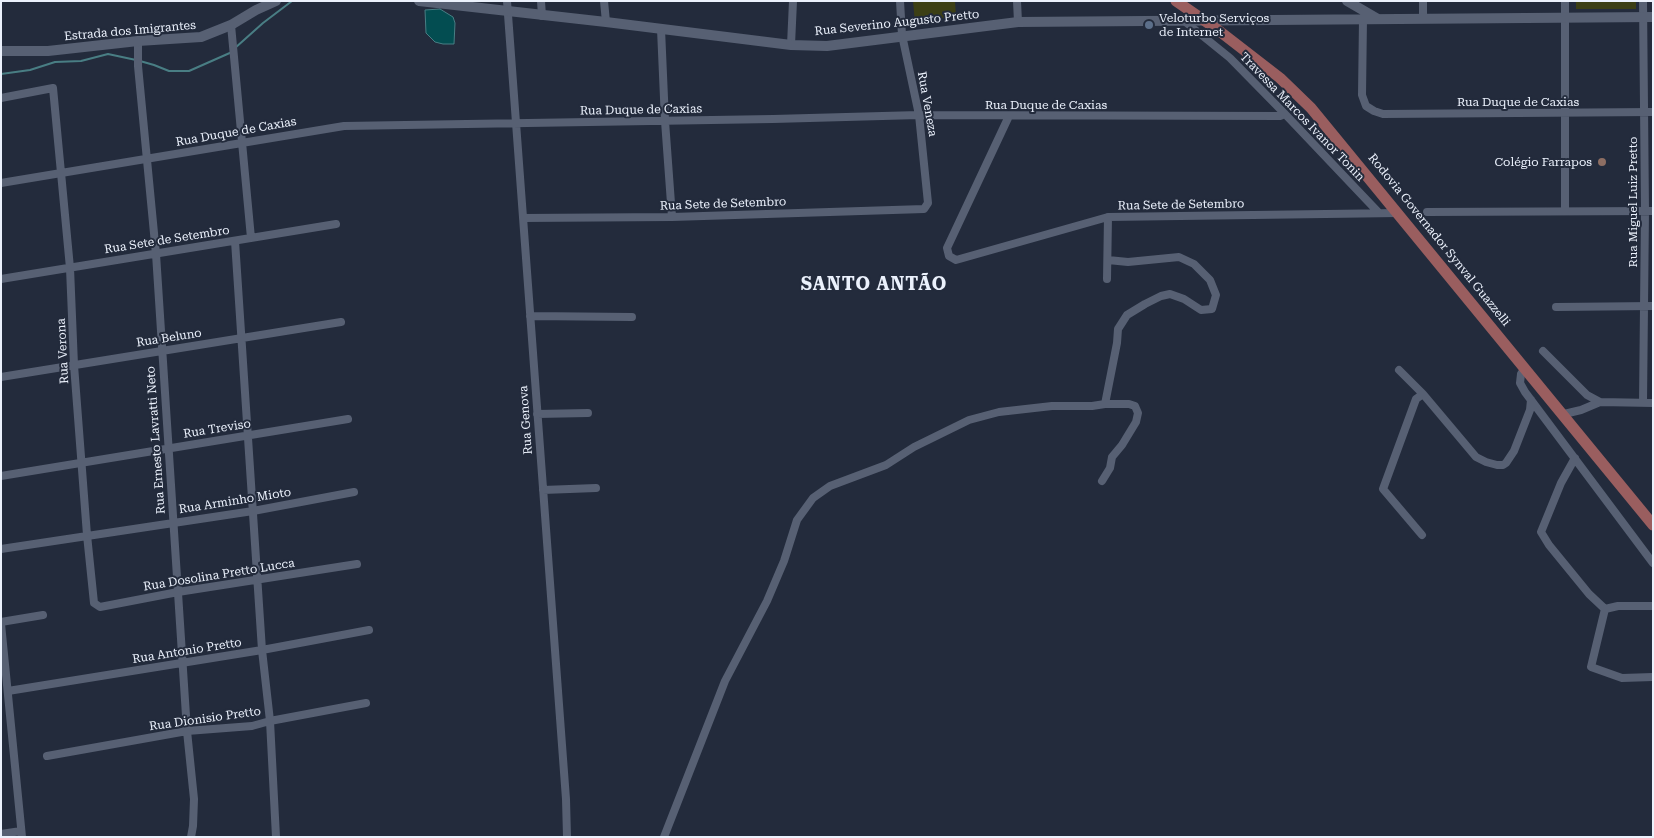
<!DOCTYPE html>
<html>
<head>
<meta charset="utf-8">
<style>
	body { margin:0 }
	#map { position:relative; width:1654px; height:838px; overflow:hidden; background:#232b3c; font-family:"Roboto Serif",serif }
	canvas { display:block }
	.frame { position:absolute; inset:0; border:2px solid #ebf1fc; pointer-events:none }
</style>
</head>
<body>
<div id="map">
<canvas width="1654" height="838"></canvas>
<div class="frame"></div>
</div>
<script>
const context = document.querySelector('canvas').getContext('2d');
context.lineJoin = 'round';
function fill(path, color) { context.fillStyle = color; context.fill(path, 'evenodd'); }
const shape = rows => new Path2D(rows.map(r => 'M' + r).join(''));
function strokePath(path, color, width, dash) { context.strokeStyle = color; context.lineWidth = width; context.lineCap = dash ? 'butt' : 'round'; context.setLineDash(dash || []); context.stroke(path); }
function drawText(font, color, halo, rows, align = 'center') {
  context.font = font + ' "Roboto Serif",serif'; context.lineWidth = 4; context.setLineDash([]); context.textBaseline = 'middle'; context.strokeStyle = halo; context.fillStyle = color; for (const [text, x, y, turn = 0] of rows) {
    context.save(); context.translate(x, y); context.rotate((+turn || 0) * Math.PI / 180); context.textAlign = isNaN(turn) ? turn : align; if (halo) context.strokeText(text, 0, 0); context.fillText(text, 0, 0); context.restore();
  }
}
const green = shape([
	[913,1,955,1,956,16,915,23],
	[1576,1,1636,1,1636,9,1576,9]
]);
const water = shape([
	[440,9,453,17,455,23,454,44,443,44,435,42,426,33,425,10,440,9]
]);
const stream = shape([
	[235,48,263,23,292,1],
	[140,61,154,65,169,71,189,71,232,52],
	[1,74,30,70,55,62,81,61,108,54,136,60]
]);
const street = shape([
	[507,1,566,799,567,837],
	[541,1,542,16],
	[604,1,606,22],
	[1017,1,1018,22],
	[1565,1,1565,210],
	[1643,1,1645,211,1643,403],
	[1363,19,1362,95,1366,106,1374,111,1383,114,1653,112],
	[1423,19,1423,1],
	[1183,20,1230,58,1285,114,1379,213],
	[231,25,251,238],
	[661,29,665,121,672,217],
	[138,41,138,66,156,254,187,731,194,799,193,826,191,837],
	[791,45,793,1],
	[1,98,53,88,70,268,74,365,87,535,94,603,100,607,178,592,357,564],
	[1009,116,947,248,949,256,956,260,1108,217,1398,213],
	[1,183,344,126,773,119,919,115,1280,116,1285,114],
	[1427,212,1653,211],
	[523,218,672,217,924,209,928,203,919,115,902,35,900,1],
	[235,241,262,650,270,721,276,837],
	[1,279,336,224],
	[1107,279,1108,217],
	[1556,307,1653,306],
	[530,316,632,317],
	[1543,351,1587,395,1600,402,1653,403],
	[1525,368,1521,374,1520,383,1525,392,1653,563],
	[1399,370,1423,394,1476,457,1486,462,1497,465,1503,465,1506,463,1514,451,1530,410,1531,400],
	[1,377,341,322],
	[1105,404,1117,343,1118,329,1127,315,1145,304,1161,296,1170,294,1184,299,1201,310,1212,309,1216,295,1210,280,1194,264,1179,257,1128,262,1108,260],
	[537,414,588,413],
	[1564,414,1581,410,1600,402],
	[1575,458,1561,483,1541,532,1549,545,1589,594,1605,609,1618,606,1653,606],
	[1,476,348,419],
	[543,490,596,488],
	[1422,535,1383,489,1416,399,1423,394],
	[1,549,253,511,354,492],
	[1605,609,1591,667,1622,678,1653,677],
	[1,622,43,615],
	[1,624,22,837],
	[8,691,262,650,369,630],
	[47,756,187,731,252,726,270,721,366,703],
	[1,834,21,831],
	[664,837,725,681,767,601,784,561,797,520,813,498,830,486,886,465,914,447,969,420,999,412,1052,406,1092,406,1105,404,1129,404,1135,406,1138,413,1136,422,1122,445,1112,457,1110,468,1102,481]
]);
const secondary = shape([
	[419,1,606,22,791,45,827,46,1018,22,1653,17],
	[1347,1,1378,19],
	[1,51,48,51,138,41,201,37,231,25,256,10,276,1]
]);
const primary = shape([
	[1176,1,1218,30,1280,78,1311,108,1653,525]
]);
const markers = [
	[1149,25,5,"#5c6f8a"],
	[1602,162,5,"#8d6e63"]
];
const poiNames = [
	["Veloturbo Serviços",1159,18],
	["de Internet",1159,32],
	["Colégio Farrapos",1592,162,"right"]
];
const streetNames = [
	["Rua Severino Augusto Pretto",897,23,-6],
	["Estrada dos Imigrantes",130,31,-5],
	["Rua Duque de Caxias",1518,102],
	["Rua Veneza",927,104,80],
	["Rua Duque de Caxias",1046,105],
	["Rua Duque de Caxias",641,110,-1],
	["Travessa Marcos Ivanor Tonin",1302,117,46],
	["Rua Duque de Caxias",236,132,-10],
	["Rua Miguel Luiz Pretto",1633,202,-90],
	["Rua Sete de Setembro",723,204,-2],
	["Rua Sete de Setembro",1181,205,-1],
	["Rua Sete de Setembro",167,240,-9],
	["Rodovia Governador Synval Guazzelli",1439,240,51],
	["Rua Beluno",169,338,-9],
	["Rua Verona",63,351,-93],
	["Rua Genova",526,420,-94],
	["Rua Treviso",217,429,-9],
	["Rua Ernesto Lavratti Neto",156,440,-94],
	["Rua Arminho Mioto",235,501,-9],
	["Rua Dosolina Pretto Lucca",219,575,-9],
	["Rua Antonio Pretto",187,651,-9],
	["Rua Dionisio Pretto",205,719,-8]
];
const districtNames = [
	["SANTO ANTÃO",874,285]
];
fill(green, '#3c3f15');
fill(water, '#034d51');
strokePath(water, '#497e84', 1);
strokePath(stream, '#497e84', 2);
strokePath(street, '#576073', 8);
strokePath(secondary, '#576073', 10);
strokePath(primary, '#9a5e5f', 11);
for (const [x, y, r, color] of markers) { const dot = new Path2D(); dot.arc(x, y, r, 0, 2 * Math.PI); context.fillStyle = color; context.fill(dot); strokePath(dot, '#232b3c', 2); }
drawText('12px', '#ebf1fc', '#232b3c', poiNames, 'left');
drawText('12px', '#ebf1fc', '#232b3c', streetNames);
context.letterSpacing = '1px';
drawText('bold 18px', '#ebf1fc', '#232b3c', districtNames);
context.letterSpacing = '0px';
</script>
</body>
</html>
